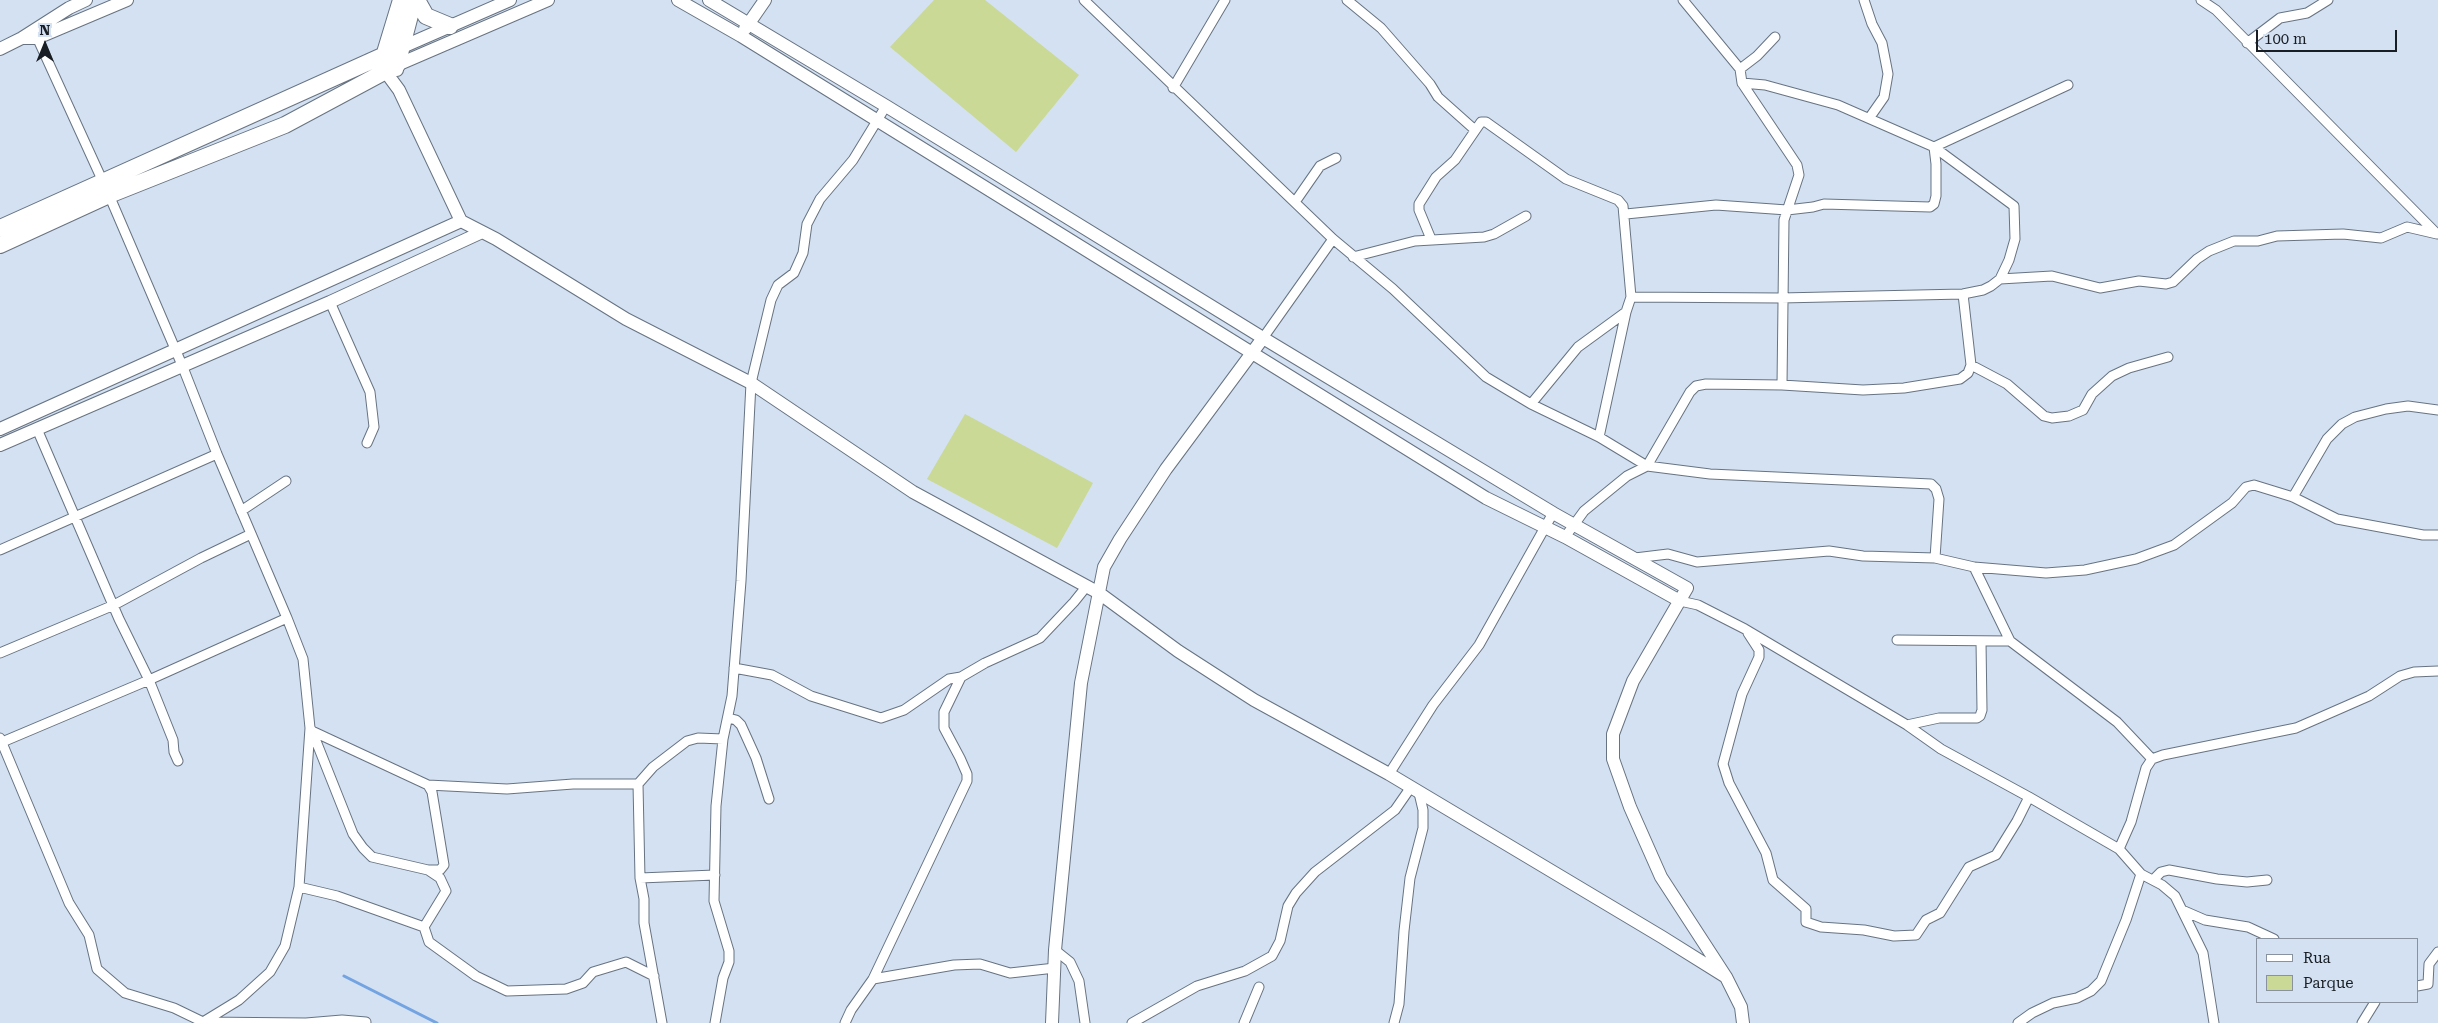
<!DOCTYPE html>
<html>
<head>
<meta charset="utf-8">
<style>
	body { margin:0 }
	#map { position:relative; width:2438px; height:1023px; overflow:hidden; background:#d3e1f2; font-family:"Roboto Serif",serif }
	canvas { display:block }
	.legend { position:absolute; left:2256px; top:938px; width:162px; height:65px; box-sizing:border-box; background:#d3e1f2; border:1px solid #8993a0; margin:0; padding:6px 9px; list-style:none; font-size:15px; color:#191e24 }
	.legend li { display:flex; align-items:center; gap:10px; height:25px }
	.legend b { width:25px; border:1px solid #8993a0 }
	.north { position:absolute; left:20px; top:20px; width:50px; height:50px; -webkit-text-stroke:4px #d3e1f2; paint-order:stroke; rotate:0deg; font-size:14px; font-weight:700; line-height:20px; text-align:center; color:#191e24 }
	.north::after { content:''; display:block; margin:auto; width:18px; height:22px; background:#191e24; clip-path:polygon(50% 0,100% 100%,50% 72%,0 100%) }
	.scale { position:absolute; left:2256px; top:30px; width:141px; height:22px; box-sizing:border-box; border:2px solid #191e24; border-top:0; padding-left:6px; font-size:15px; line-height:18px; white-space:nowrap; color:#191e24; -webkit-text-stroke:4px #d3e1f2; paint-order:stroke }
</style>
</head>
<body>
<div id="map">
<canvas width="2438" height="1023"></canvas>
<ul class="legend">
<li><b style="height:6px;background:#fff"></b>Rua</li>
<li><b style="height:14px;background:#cad995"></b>Parque</li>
</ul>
<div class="north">N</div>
<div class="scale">100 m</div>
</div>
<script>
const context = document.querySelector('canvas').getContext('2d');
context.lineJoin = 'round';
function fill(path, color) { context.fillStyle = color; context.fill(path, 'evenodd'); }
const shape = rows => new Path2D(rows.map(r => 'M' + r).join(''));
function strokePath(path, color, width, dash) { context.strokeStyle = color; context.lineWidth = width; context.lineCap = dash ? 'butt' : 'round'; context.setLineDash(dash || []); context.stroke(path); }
const green = shape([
	[934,0,985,0,1079,75,1016,152,890,47],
	[965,414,1093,483,1057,548,927,479]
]);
const stream = shape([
	[344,976,437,1023]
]);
const street = shape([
	[1084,0,1333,239,1393,289,1486,377,1531,404,1578,347,1626,312,1631,297,1781,298,1963,294,1983,290,1991,286,2000,279,2009,260,2015,239,2014,206,1934,147,2068,85],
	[1347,0,1381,28,1430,84,1438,97,1475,130],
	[1683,0,1740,69],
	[1864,0,1872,24,1882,43,1888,74,1884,97,1870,117],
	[2201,0,2216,10,2437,234],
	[2247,43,2280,18,2307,13,2328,0],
	[1173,88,1225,0],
	[1295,202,1320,166,1336,158],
	[1626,214,1716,205,1787,210,1813,207,1824,204,1930,207,1934,204,1936,196,1936,164,1934,147,1838,105,1765,85,1742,83,1740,69,1757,56,1775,37],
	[1431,239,1419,210,1419,204,1436,177,1455,160,1481,122,1486,122,1566,179,1618,200,1623,206,1631,297],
	[1353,257,1415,241,1484,237,1494,234,1526,216],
	[2000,279,2052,276,2100,288,2139,281,2166,284,2173,282,2197,259,2209,251,2234,241,2258,241,2277,236,2343,234,2381,238,2407,227,2437,234],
	[330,302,370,392,374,427,367,443],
	[1263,338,1333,239],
	[1971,365,2007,384,2044,416,2052,418,2069,416,2083,410,2092,394,2112,376,2129,368,2168,357],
	[1782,385,1863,390,1904,388,1960,379,1968,373,1971,365,1963,294],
	[1531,404,1599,437,1647,466,1690,392,1696,386,1706,384,1782,385,1784,220,1799,175,1797,165,1787,150,1742,83],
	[37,429,119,619,149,680,173,740,174,752,178,761],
	[1599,437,1626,312],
	[2293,497,2327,439,2342,424,2355,417,2386,409,2408,406,2438,410],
	[241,511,286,481],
	[1565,537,1584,511,1627,476,1647,466,1710,474,1931,484,1936,489,1939,499,1935,558],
	[0,550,217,454],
	[1635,558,1668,554,1697,562,1829,551,1863,556,1935,558,1974,567],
	[1680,601,1698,605,1745,629,1907,725,1941,749,2029,797,2119,849,2141,874,2162,885,2175,896,2203,953,2214,1023],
	[1748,633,1759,650,1759,657,1742,694,1723,764,1729,783,1766,853,1773,880,1806,909,1806,922,1821,927,1864,930,1894,936,1916,935,1926,920,1940,913,1969,867,1996,855,2017,821,2029,797],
	[1897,640,2010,641],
	[0,653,114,605,201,558,251,534],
	[734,668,772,675,811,696,881,718,904,710,949,679,961,677,985,663,1040,638,1074,602,1086,587],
	[728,718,736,720,741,725,756,758,769,799],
	[1907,725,1939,718,1977,718,1980,716,1982,710,1981,641],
	[310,728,312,731,428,785,507,789,573,784,638,784,653,767,687,741,698,738,723,739],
	[312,731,353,834,363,848,372,857,428,870,440,878,446,891,424,927],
	[0,738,69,903,89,935,97,969,125,993,174,1008,203,1022,239,1000,270,972,285,946,299,887,310,728,303,659,287,618,217,454,182,365,109,195,35,33],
	[0,743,149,680,287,618],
	[2152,759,2117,722,2010,641,1974,567,2046,573,2085,570,2136,559,2174,545,2232,503,2246,487,2254,485,2293,497,2337,519,2423,535,2438,535],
	[1389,774,1433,705,1479,645,1553,513],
	[638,784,640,878],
	[428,785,432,792,444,865,440,870,429,870],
	[2119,849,2131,822,2146,768,2152,759,2163,755,2296,728,2369,696,2400,676,2414,672,2438,671],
	[2153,880,2161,872,2169,870,2217,879,2247,882,2267,880],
	[299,887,337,896,424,927],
	[2182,910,2205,920,2248,927,2274,939],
	[424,927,429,942,476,976,507,991,566,989,583,983,593,972,626,962,654,976],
	[1055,950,1070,962,1079,981,1085,1023],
	[873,979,967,781,967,774,960,758,944,728,944,712,961,677],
	[2417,986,2428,984,2429,964,2438,952],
	[203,1022,306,1023,342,1020,366,1022],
	[662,1023,644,923,644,899,640,878,715,875],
	[715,1023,723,978,729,962,729,951,714,901,716,806,723,739,732,696,741,581,751,383,771,300,778,285,794,273,803,253,807,224,820,199,853,160,886,106],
	[845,1023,851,1010,873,979,954,965,980,964,1010,973,1055,968],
	[1132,1023,1197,986,1245,971,1272,956,1280,941,1288,906,1296,893,1315,872,1395,810,1411,787],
	[1244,1023,1259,987],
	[1394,1023,1399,1004,1404,931,1410,878,1423,828,1423,810,1419,793],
	[2018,1023,2032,1013,2053,1003,2077,998,2091,991,2101,981,2126,920,2141,874],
	[2362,1023,2375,1002]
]);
const secondary = shape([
	[678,0,741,36,1486,498,1565,537,1680,601],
	[709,0,886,106,1263,338,1553,513,1687,588,1633,681,1613,734,1613,759,1630,807,1661,877,1726,977,1741,1007,1743,1023],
	[745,29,765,0],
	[22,38,37,38,127,0],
	[400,48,510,0],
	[0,49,22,38,69,8,86,0],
	[397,70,397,65,548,0],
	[385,71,399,90,461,221,496,239,626,319,751,383,913,492,1099,593,1178,651,1254,700,1389,774,1662,937,1726,977],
	[0,429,461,221],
	[0,445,330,302,480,233],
	[1052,1023,1055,950,1081,683,1104,567,1120,539,1166,469,1263,338]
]);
const highway = shape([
	[417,0,426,16,450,26],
	[384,63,384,56,401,0],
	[0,228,400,48],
	[0,245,109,195,285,125,397,65,414,0]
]);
fill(green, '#cad995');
strokePath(stream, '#73a3e1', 3);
strokePath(street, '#677382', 11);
strokePath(secondary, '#677382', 14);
strokePath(highway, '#677382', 18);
strokePath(street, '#fff', 9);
strokePath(secondary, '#fff', 12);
strokePath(highway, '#fff', 16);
</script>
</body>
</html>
